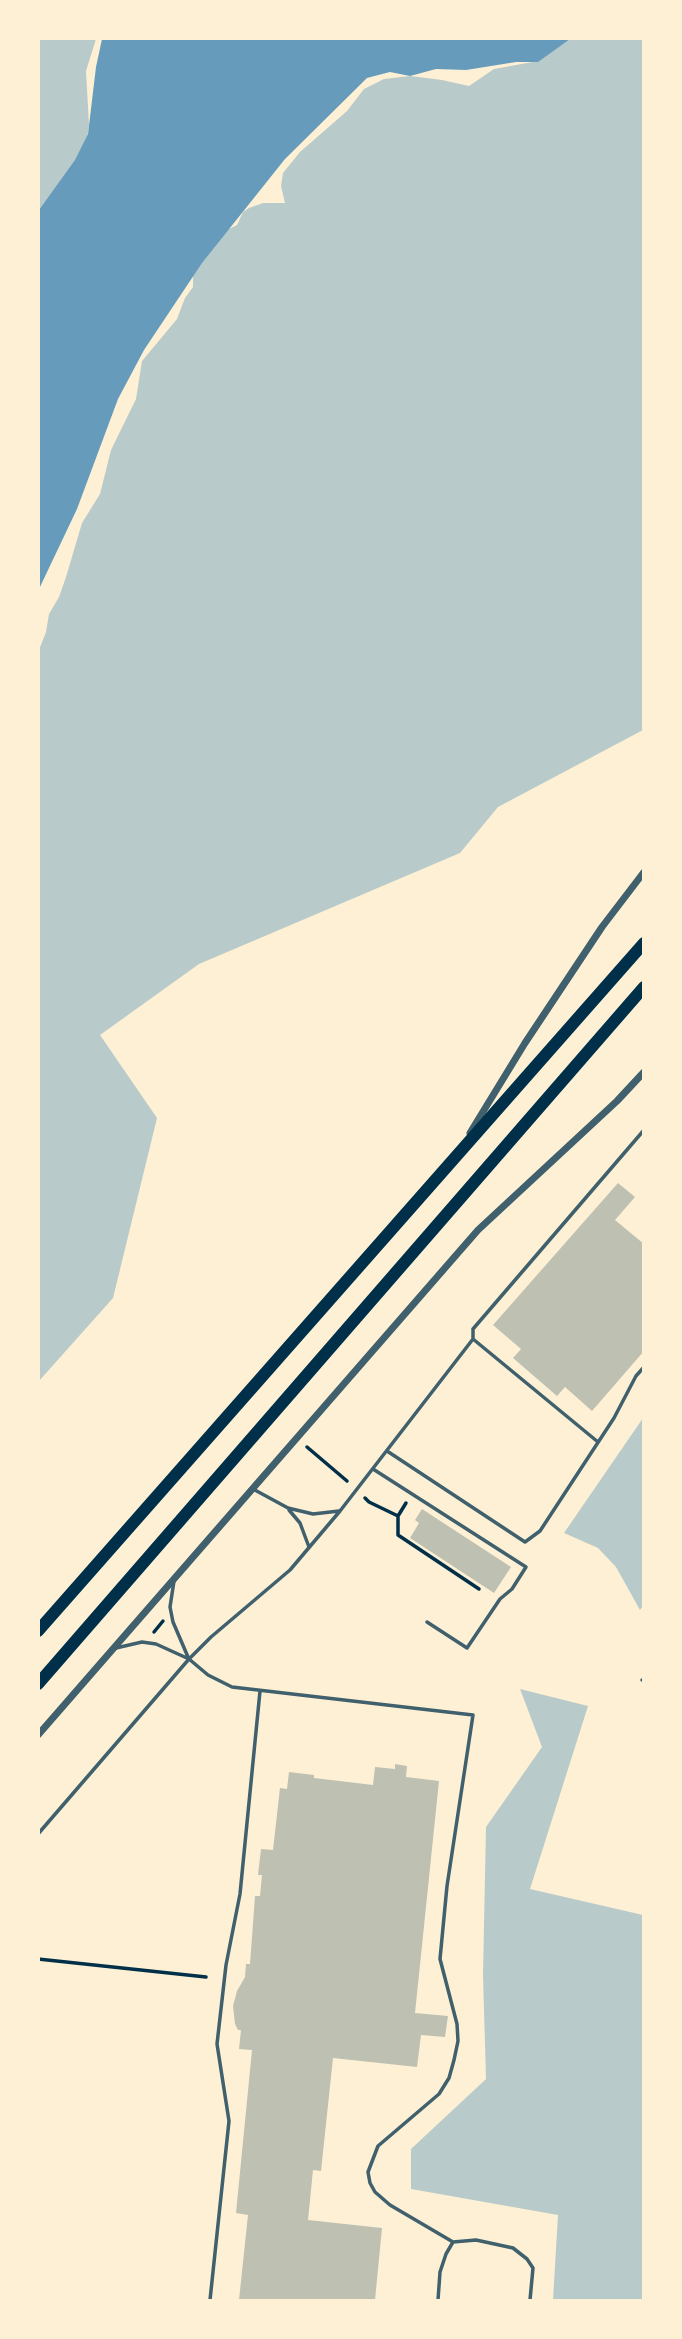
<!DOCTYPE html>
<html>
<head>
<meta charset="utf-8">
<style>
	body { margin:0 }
	#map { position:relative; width:682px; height:2339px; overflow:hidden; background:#fdf0d5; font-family:"Noto Sans",sans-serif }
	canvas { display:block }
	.frame { position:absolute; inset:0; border:40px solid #fdf0d5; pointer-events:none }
</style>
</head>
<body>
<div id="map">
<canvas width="682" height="2339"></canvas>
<div class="frame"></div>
</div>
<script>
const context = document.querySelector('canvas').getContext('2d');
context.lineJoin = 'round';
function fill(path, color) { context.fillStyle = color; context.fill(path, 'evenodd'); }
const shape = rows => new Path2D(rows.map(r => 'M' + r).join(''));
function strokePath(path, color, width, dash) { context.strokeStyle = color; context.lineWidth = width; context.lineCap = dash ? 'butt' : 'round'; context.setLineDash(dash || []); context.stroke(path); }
const green = shape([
	[39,39,96,39,86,71,89,125,86,146,39,216],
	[561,39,643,39,643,730,498,807,460,853,199,964,100,1035,157,1118,113,1298,39,1381,39,650,46,632,49,614,59,597,66,577,82,523,100,494,111,450,136,399,142,361,177,319,185,298,193,287,193,270,219,234,237,225,243,212,249,208,263,203,285,203,281,186,283,173,300,152,347,111,364,89,384,79,410,76,442,80,469,86,494,69,533,62],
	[643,1418,644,1604,640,1610,616,1567,598,1548,564,1533],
	[520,1689,588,1706,530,1889,643,1915,643,2300,553,2300,558,2215,411,2189,411,2149,486,2079,483,1975,486,1827,542,1747]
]);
const water = shape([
	[102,39,570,39,538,62,516,62,466,70,436,69,410,76,390,72,367,78,285,159,202,263,144,350,118,399,77,509,39,589,39,210,75,160,88,134,96,67]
]);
const building = shape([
	[618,1183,635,1197,615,1220,644,1244,644,1351,592,1411,565,1387,557,1396,513,1358,521,1349,493,1325],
	[422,1509,511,1567,494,1593,410,1538,419,1523,415,1520],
	[395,1764,407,1766,406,1777,439,1781,415,2013,448,2016,445,2037,421,2035,417,2067,333,2058,321,2171,313,2170,308,2220,382,2228,375,2300,239,2300,248,2215,236,2213,252,2050,239,2049,241,2030,238,2030,235,2024,233,2006,237,1991,245,1977,246,1964,250,1964,255,1896,260,1896,262,1875,258,1875,261,1849,273,1850,280,1788,287,1789,289,1772,314,1775,314,1778,373,1785,375,1767,395,1769]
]);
const path = shape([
	[307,1447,347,1481],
	[365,1498,369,1502,398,1516,398,1535,479,1589],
	[398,1516,406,1503],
	[154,1632,163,1621],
	[38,1959,206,1977]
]);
const service = shape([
	[598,1442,473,1339,473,1329,644,1130],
	[387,1451,525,1542,540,1531,614,1418,636,1376,644,1367],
	[373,1469,526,1567,512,1589,500,1599,467,1648,427,1622],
	[253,1489,288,1508,313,1514,339,1511],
	[289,1510,300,1523,309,1547],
	[174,1581,170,1607,173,1622,188,1657],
	[116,1648,142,1642,156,1644,189,1659,208,1675,232,1687,473,1715,447,1886,440,1959,457,2024,458,2041,454,2060,449,2078,439,2094,378,2146,368,2172,370,2183,375,2192,390,2205,453,2242],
	[642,1680,644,1680],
	[38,1834,189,1659,211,1637,290,1570,340,1511,473,1339],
	[210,2300,229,2121,217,2044,226,1965,240,1894,260,1691],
	[438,2300,440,2272,446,2254,453,2242,476,2240,513,2248,527,2259,533,2268,530,2300]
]);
const minor = shape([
	[470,1133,525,1043,602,927,644,872],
	[38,1735,478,1230,617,1101,644,1072]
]);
const trunk = shape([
	[38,1631,644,943],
	[38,1684,644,987]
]);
fill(green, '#b9caca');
fill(water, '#669bbc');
fill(building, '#bec0b2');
strokePath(path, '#003049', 3.5);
strokePath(service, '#3f606c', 3.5);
strokePath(minor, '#3f606c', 7);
strokePath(trunk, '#003049', 12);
</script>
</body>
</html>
